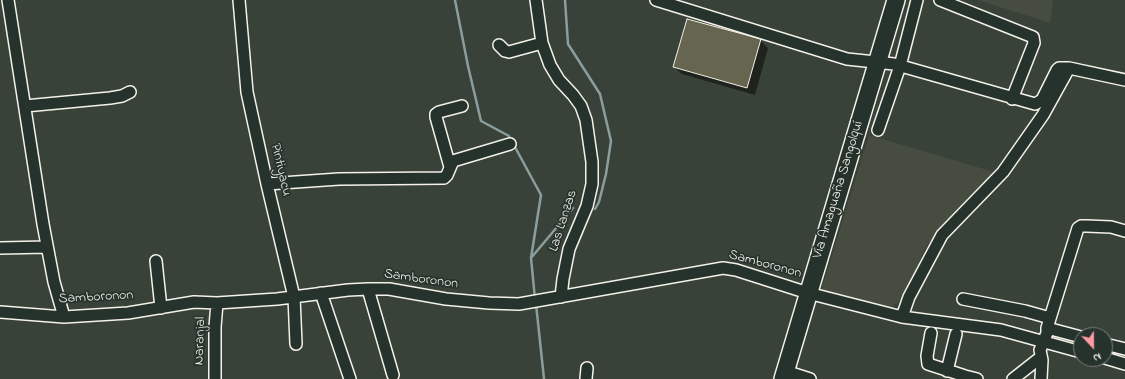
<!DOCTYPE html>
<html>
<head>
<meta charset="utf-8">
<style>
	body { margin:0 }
	#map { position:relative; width:1125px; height:379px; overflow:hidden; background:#394238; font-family:"Indie Flower",sans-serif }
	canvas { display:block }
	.north { position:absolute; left:1073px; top:327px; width:40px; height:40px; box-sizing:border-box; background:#26332d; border:1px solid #787f78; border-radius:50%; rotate:158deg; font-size:11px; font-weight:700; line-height:16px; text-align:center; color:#f4f1e8 }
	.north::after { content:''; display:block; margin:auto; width:14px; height:18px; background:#ff9aa2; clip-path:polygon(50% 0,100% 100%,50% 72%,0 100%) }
</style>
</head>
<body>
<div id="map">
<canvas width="1125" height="379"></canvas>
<div class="north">N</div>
</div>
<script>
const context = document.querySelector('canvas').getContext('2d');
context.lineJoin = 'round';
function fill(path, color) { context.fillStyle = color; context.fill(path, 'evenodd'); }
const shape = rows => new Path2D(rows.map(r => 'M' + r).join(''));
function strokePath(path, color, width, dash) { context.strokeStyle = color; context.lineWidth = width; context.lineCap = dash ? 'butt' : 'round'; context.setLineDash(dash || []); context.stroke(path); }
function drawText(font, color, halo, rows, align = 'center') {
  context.font = font + ' "Indie Flower",sans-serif'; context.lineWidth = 3.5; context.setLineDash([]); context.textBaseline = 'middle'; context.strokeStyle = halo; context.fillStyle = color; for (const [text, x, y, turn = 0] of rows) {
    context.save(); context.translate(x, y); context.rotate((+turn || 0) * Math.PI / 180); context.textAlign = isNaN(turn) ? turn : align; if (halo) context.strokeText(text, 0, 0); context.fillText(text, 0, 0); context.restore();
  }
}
const built = shape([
	[978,0,1053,0,1050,23],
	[869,135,994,172,926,246,903,299,893,306,885,309,821,291]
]);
const shadow = shape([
	[760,40,768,48,755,95,682,74,674,67]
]);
const stream = shape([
	[455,0,468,66,481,121,509,136,541,195,531,258,535,299],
	[565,0,568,44,600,94,611,141,606,174,599,202,595,209],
	[531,258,573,208],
	[536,304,544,379]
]);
const building = shape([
	[687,19,761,39,747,88,673,67,687,19]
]);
const minor = shape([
	[8,0,43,224,54,282,64,317],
	[239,0,247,92,267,184,294,297,296,344],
	[536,0,542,43,550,65,559,80,573,95,581,106,586,120,592,162,592,184,587,206,569,249,563,279,561,297],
	[656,0,847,59,894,64,1035,104,1042,100,1057,70,1059,68,1069,68],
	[940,0,1033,37,1034,43,1012,99],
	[499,45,505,51,509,52,542,43],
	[25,106,110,98,122,96,130,92],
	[878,130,900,66,917,0],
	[450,167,436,117,436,114,439,112,462,106],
	[267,184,339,179,444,178,447,175,453,161,510,144],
	[0,248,47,247],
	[156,261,161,308],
	[368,289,393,375],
	[321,293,350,379],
	[963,299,1025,311,1050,318],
	[0,312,64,317,128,313,194,302,217,303,277,299,348,290,368,289,389,289,446,299,489,303,519,304,723,268,736,270,808,293,902,317,1001,330,1081,352],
	[902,317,909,297,942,235,1003,172,1043,115,1069,68,1125,80],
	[1047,328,1081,337],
	[931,333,927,356,928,364,965,376,977,379],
	[1105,344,1125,349],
	[1105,358,1125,364],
	[785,371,810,379],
	[947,371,956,334],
	[215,379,215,327,217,303],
	[586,379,587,368],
	[1013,379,1041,357],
	[1041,379,1042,360,1040,350,1047,333,1047,328,1078,228,1081,226,1087,226,1111,227,1125,231]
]);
const highway = shape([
	[783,379,896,0]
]);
const streetNames = [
	["Pintiyacu",280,170,77],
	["Vía Amaguaña Sangolquí",839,190,-73],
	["Las Lanzas",564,221,-72],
	["Samboronon",765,265,15],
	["Samboronon",421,280,8],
	["Samboronon",96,298,-3],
	["Naranjal",201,341,-88]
];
fill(built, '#464c3f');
fill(shadow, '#0007');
strokePath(stream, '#8a9e9d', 2.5);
fill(building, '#666550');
strokePath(building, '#f4f1e8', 1);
strokePath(minor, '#f4f1e8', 14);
strokePath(highway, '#f4f1e8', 20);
strokePath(minor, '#26332d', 11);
strokePath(highway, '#26332d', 17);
drawText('14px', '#f4f1e8', '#26332d', streetNames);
</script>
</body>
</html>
